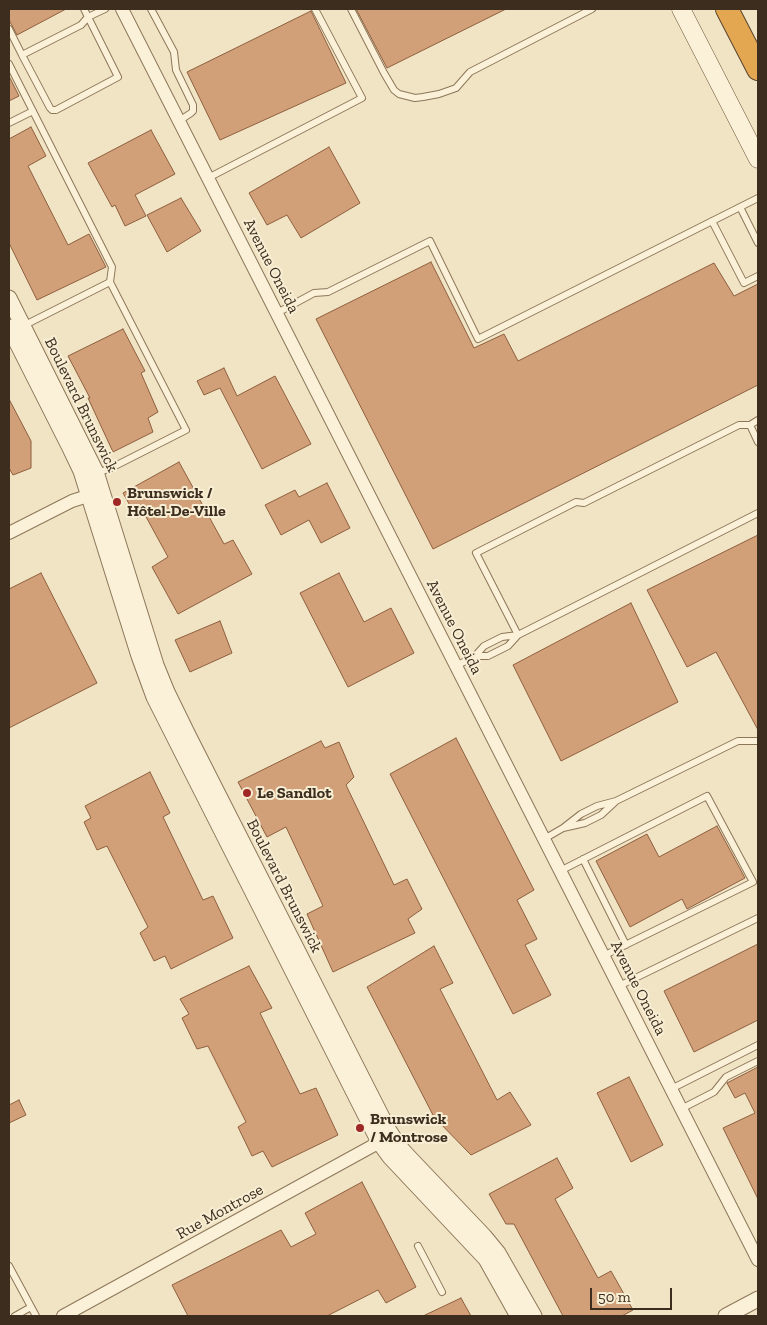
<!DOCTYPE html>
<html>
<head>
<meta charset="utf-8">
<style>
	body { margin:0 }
	#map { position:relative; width:767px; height:1325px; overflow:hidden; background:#f1e4c4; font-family:"Zilla Slab",serif }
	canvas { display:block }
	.frame { position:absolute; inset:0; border:10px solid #3c2d1e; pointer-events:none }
	.scale { position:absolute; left:590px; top:1288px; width:82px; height:22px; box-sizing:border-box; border:2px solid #3c2d1e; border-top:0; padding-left:6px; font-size:15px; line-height:18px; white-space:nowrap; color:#3c2d1e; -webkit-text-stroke:4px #f7eed4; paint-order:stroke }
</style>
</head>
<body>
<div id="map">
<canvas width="767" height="1325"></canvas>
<div class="frame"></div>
<div class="scale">50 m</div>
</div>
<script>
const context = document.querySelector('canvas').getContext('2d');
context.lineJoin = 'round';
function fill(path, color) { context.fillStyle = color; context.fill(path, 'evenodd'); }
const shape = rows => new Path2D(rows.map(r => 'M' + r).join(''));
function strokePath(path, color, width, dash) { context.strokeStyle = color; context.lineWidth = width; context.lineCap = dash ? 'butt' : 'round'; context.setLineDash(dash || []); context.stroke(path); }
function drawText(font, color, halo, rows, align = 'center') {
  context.font = font + ' "Zilla Slab",serif'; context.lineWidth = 4; context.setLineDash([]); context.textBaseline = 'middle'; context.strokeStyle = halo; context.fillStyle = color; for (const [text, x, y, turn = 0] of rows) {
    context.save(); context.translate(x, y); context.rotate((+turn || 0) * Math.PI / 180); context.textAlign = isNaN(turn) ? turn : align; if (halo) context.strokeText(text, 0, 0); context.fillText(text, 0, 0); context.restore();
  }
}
const building = shape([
	[9,9,66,9,17,35,9,20,9,9],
	[356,9,506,9,387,68,356,9],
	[311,11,346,83,220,140,187,72,311,11],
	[9,76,19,96,9,101,9,76],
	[31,127,46,156,28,166,68,245,89,234,106,267,37,300,9,243,9,139,31,127],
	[151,130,175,174,135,195,146,216,125,226,115,205,112,207,88,163,151,130],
	[329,147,360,203,301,238,287,215,267,225,249,193,329,147],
	[181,198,201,231,167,252,147,215,181,198],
	[431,262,474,348,504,334,518,361,714,263,734,296,758,284,758,385,433,549,316,319,431,262],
	[123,329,145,371,141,373,158,412,148,418,153,432,113,452,88,398,90,398,68,356,123,329],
	[224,368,237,396,275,376,311,444,262,469,220,388,204,395,197,381,224,368],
	[9,399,31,441,31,468,13,475,9,468,9,399],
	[179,462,224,544,233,540,252,574,178,614,152,567,168,557,145,515,137,518,123,493,179,462],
	[327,483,350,528,321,543,309,520,281,535,265,505,295,490,299,497,327,483],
	[758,535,758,730,716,652,687,667,647,590,758,535],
	[41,573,97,683,9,728,9,589,41,573],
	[339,573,364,622,391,608,414,653,348,687,300,593,339,573],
	[631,603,678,702,561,761,513,665,631,603],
	[220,621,232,653,190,672,175,640,220,621],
	[456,738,534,890,517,900,537,939,525,945,551,995,513,1014,390,774,456,738],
	[321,741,325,748,339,742,354,777,346,785,394,885,407,879,422,909,408,919,415,933,333,972,307,914,323,906,286,827,267,837,238,782,321,741],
	[150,772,170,813,163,817,203,900,213,896,233,938,171,969,165,956,154,961,140,933,148,927,107,846,97,850,84,822,91,818,85,806,150,772],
	[717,826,745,878,687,909,682,899,630,927,596,861,647,834,659,857,717,826],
	[758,944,758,1020,694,1052,664,991,758,944],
	[434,946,453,983,440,989,497,1100,510,1092,531,1125,471,1155,434,1117,367,987,434,946],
	[249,966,272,1008,260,1013,300,1094,316,1088,338,1135,272,1167,263,1151,252,1156,238,1127,246,1122,208,1046,197,1049,182,1018,189,1014,180,999,249,966],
	[758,1067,758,1199,723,1128,755,1113,745,1093,735,1098,727,1083,758,1067],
	[629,1077,663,1145,631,1162,597,1093,629,1077],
	[19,1100,26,1115,9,1123,9,1105,19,1100],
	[557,1158,573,1188,555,1199,598,1278,611,1271,633,1310,622,1316,563,1316,514,1224,506,1224,489,1194,557,1158],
	[362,1182,416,1287,386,1303,378,1290,327,1316,188,1316,172,1285,281,1230,291,1247,316,1234,305,1213,362,1182],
	[461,1298,471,1316,423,1316,461,1298]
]);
const service = shape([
	[84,9,88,17,105,9],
	[151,9,174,52,176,70,193,105,193,111,191,113,179,121],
	[351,9,384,73,394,90,399,94,415,98,423,97,439,94,456,88,470,72,592,9],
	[88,17,118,77,56,110,52,110,50,108,22,55,81,25,88,17],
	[9,29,22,55],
	[9,64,112,267,110,282,186,430,111,468,97,473],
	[9,123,33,111],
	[208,178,362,98,315,9],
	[740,207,758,243],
	[712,221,744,283,758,276],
	[277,313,314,293,328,292,430,241,478,339,758,198],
	[23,326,110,282],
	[750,425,758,442],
	[518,635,476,553,576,502,584,503,739,425,750,425,758,420],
	[475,656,484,646,502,637,518,635,758,513],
	[456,666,475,656,488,656,508,646,518,635],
	[563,828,581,814,597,806,616,801,738,741,758,741],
	[544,839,563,828,585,823,601,815,615,802],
	[583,859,626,945],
	[560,871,707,796,753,882,603,956],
	[619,986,758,918],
	[671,1089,758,1045],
	[681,1109,714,1092,726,1077,758,1061],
	[418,1246,442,1292],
	[9,1266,36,1316],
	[15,1316,31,1307]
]);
const minor = shape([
	[122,9,758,1260],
	[9,533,72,501,97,493],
	[63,1316,387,1138]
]);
const tertiary = shape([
	[9,298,96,472,156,665,167,692,188,735,388,1129,399,1146,406,1154,484,1236,498,1253,534,1316],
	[9,327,70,448,81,471,139,656,154,697,379,1142,390,1157,486,1259,518,1316],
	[726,1316,758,1299]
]);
const secondary = shape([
	[681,9,758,159]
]);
const motorway = shape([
	[727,9,758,69]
]);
const markers = [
	[117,502,5,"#9f2826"],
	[247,793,5,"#9f2826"],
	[360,1128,5,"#9f2826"]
];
const streetNames = [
	["Avenue Oneida",271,266,63],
	["Boulevard Brunswick",81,405,64],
	["Avenue Oneida",454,627,63],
	["Boulevard Brunswick",284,886,63],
	["Avenue Oneida",638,988,63],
	["Rue Montrose",220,1212,-29]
];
const poiNames = [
	["Brunswick /",127,493],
	["Hôtel-De-Ville",127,511],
	["Le Sandlot",257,793],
	["Brunswick",370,1119],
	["/ Montrose",370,1137]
];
fill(building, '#d19f78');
strokePath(building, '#8d5f3e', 1);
strokePath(service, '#8c7659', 8);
strokePath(minor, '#8c7659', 14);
strokePath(tertiary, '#8c7659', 17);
strokePath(secondary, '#6e573c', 19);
strokePath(motorway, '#5a432e', 24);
strokePath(service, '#fbf1d8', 6);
strokePath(minor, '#fbf1d8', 12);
strokePath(tertiary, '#fbf1d8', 15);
strokePath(secondary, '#fbf1d8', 18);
strokePath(motorway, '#e4a751', 22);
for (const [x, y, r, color] of markers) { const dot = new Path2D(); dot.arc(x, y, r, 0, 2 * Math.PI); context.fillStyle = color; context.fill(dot); strokePath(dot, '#f7eed4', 2); }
drawText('16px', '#3c2d1e', '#f7eed4', streetNames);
drawText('bold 16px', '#3c2d1e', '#f7eed4', poiNames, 'left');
</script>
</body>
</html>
